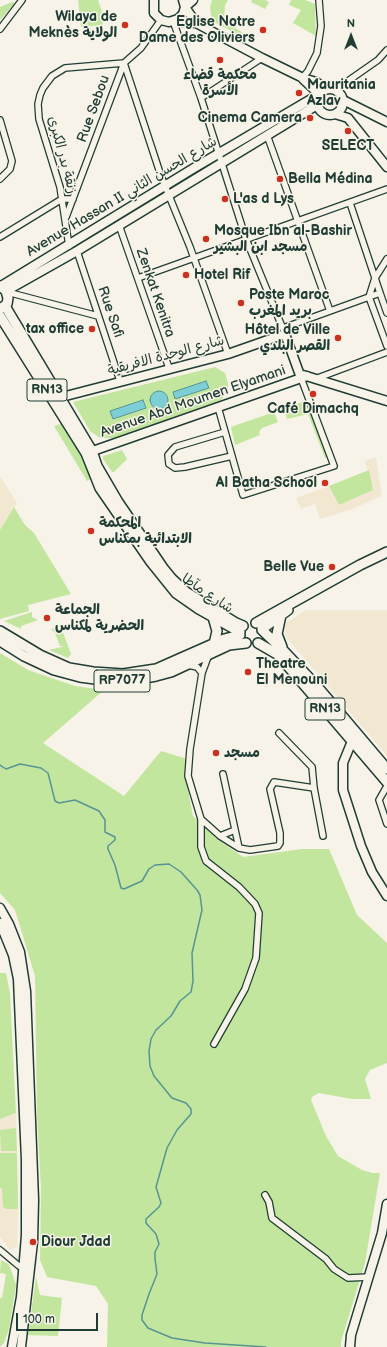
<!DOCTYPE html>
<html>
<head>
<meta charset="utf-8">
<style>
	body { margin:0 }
	#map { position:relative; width:387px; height:1347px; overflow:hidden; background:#f7f3e8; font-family:"Balsamiq Sans",sans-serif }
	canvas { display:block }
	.north { position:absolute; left:331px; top:16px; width:40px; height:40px; -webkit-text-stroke:3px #f7f3e8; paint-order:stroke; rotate:0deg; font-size:11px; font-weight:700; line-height:16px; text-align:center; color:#1f3d34 }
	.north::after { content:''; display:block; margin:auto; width:14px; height:18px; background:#1f3d34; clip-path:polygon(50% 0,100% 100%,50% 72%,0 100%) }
	.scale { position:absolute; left:16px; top:1313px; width:82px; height:18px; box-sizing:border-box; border:2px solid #1f3d34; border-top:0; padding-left:5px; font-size:12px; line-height:14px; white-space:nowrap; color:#1f3d34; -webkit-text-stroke:3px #f7f3e8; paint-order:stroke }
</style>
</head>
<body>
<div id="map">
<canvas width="387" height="1347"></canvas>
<div class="north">N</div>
<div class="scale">100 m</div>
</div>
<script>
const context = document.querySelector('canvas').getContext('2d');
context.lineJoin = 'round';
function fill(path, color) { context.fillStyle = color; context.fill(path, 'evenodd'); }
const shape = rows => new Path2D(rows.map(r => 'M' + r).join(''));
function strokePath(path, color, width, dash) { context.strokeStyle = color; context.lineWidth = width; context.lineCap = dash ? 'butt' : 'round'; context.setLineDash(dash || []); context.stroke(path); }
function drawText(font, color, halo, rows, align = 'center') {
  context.font = font + ' "Balsamiq Sans","Playpen Sans Arabic",sans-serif'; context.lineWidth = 3; context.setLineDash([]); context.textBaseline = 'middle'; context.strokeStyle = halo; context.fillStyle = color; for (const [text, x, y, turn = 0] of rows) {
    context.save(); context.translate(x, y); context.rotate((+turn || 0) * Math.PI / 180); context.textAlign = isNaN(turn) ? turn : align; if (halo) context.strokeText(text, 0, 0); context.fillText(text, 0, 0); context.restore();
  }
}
const built = shape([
	[376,457,382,496,350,510,320,519,315,504,301,509,296,498,329,486,339,505,373,490,365,461],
	[0,476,17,503,0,530],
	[306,610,387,610,387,756,286,637,284,628,287,622],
	[16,1113,18,1209,17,1247,10,1250,0,1237,0,1119]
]);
const green = shape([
	[78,0,98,0,104,18,102,25,81,27],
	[212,0,228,0,225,5,224,21,245,34,243,37,212,21,210,7],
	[252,0,265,0,269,2,265,9,251,2],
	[291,0,305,0,315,4,316,36,293,23,301,10,289,5],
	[12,2,15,3,0,20,0,7],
	[215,367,225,373,228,383,228,390,221,400,114,438,100,438,90,431,73,402],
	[307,400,328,457,325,458,308,414,287,419,284,409],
	[274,412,278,422,262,428,259,432,260,435,235,445,231,427],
	[63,423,81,452,91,479,87,481,54,426],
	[122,450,127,459,114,472,112,472,103,459,103,456],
	[369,470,373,490,339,505,329,486],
	[14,507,25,525,34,533,71,594,28,605,29,611,0,619,0,530],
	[32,612,32,617,38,620,21,626,21,629,4,621],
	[61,627,71,654,68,658,49,650,65,646,60,646,55,633,51,629],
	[0,653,28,670,75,686,104,690,43,743,124,796,161,751,187,759,186,780,193,816,217,839,243,857,302,849,329,849,357,915,387,943,387,1063,370,1070,365,1079,371,1099,352,1099,319,1093,313,1096,311,1100,326,1136,338,1156,362,1170,372,1173,380,1173,365,1263,341,1342,341,1347,107,1347,108,1304,96,1286,47,1277,40,1260,41,1189,37,1116,35,976,15,910,0,893],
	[0,973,6,973,10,993,16,1113,0,1119],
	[16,1128,17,1151,1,1151,0,1130],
	[0,1153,17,1153,18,1209,6,1209,3,1207,2,1188,0,1188],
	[1,1260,7,1263,10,1267,16,1285,9,1329,4,1343,0,1347,0,1298,2,1298,6,1274,0,1273],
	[36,1277,40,1295,62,1298,58,1336,28,1335]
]);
const water = shape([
	[206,381,209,388,175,399,173,392,206,381],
	'150 400a9 9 0 1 1 18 0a9 9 0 1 1-18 0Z',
	[143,400,146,408,113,419,110,411,143,400]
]);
const stream = shape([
	[0,765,6,769,20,764,41,768,48,773,55,801,59,803,75,800,99,811,105,820,105,832,115,837,115,840,108,846,108,849,115,865,121,888,124,889,142,881,149,869,155,865,169,864,181,872,197,890,200,895,202,910,192,953,193,981,191,992,180,1001,171,1016,156,1030,151,1039,149,1051,150,1066,154,1076,172,1098,186,1103,191,1109,191,1114,177,1130,167,1148,156,1187,161,1203,159,1207,146,1219,146,1223,156,1234,159,1244,155,1252,155,1259,157,1274,149,1294,142,1315,142,1320,148,1328,172,1338,205,1343,266,1347]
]);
const street = shape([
	[173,21,201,98,246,239,285,334],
	[0,29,22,0],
	[124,63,161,176,190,247,228,354],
	[302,78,308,71,317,53,321,26,319,0],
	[335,90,378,60,387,50],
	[201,98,262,58],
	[0,120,12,161,10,169,0,179],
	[267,135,330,311],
	[350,203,380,293],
	[66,217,124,63,141,48,161,20],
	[119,225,169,368],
	[0,237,62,199,73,199],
	[69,246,60,187,39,119,38,104,40,95,43,88,52,76,65,68,124,63],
	[77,251,120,381],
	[138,278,387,189],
	[7,292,98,316],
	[369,297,387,346],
	[369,297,375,278,387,259],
	[283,328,380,293,387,313],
	[315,379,387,352],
	[218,407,243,495,334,466,301,378],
	[225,432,175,447,168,455,169,464,175,468,185,467,232,456],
	[209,654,202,673,190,749,188,776,201,819,220,836,239,848,250,850,278,846,280,843,280,833,270,789,274,782,314,788,323,836],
	[188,665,197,667,202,673],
	[279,733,312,767,314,788],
	[223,774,239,848],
	[387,786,379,800,387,824],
	[201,819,201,847,206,861,239,887,255,904,259,913,256,958,245,989,214,1044],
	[220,836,235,830],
	[265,1195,269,1202,272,1218,326,1259,334,1269,348,1278,369,1277],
	[0,1250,19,1266,26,1269]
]);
const secondary = shape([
	[154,0,154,13,161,20,169,22,178,19,183,14,185,7,183,0],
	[193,0,185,7,196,23],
	[175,21,196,23,262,58,303,78,316,82,326,89],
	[303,79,319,94],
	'317 102a13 13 0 1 1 26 0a13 13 0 1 1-26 0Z',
	[343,100,387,122],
	[335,114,348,118,387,167],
	[1,286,194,168,318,95],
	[6,291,77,251,317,105],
	[303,375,387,401],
	[54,399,228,354,285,334,301,378],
	[87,453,307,376],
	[355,737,352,741,343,763,343,790,361,846,372,872,387,896],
	[0,908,9,924,20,952,26,991,34,1200,33,1242,21,1347],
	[0,923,13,955,18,979,26,1160,26,1235,21,1297,12,1347],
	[350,1347,351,1335,382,1233,387,1204]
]);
const primary = shape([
	[0,286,6,291,8,298,7,304,0,309],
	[5,306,92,451,97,466,118,502,163,568,172,579,186,592,236,623,243,626],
	[0,316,86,453,100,488,151,562,176,593,199,609,240,632],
	[281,615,277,634,282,647],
	[213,617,217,631,214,644],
	[256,623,360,565,387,552],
	[262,629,288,610],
	[262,630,282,649,315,684,387,769],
	[0,631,40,655,69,668,93,672,123,674,156,669,224,639,240,635],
	[0,641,24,656,54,670,80,677,110,681,128,681,156,676,171,672,229,645,246,643],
	[258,643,277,654,294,673,387,782]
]);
const markers = [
	[125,25,4,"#c8321e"],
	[263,30,4,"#c8321e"],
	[220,60,4,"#c8321e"],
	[299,93,4,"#c8321e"],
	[310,118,4,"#c8321e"],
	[348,131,4,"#c8321e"],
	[280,179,4,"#c8321e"],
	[225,199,4,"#c8321e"],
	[206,239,4,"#c8321e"],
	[186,275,4,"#c8321e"],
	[241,303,4,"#c8321e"],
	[92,329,4,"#c8321e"],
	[338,338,4,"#c8321e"],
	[313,394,4,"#c8321e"],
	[325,483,4,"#c8321e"],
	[91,531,4,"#c8321e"],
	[332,567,4,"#c8321e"],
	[47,618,4,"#c8321e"],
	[248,672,4,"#c8321e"],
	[216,753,4,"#c8321e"],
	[33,1242,4,"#c8321e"]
];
const shields = [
	[47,390,40],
	[122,681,56],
	[325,709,40]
];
const shieldNames = [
	["RN13",47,390],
	["RP7077",122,681],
	["RN13",325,709]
];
const poiNames = [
	["Wilaya de",117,17,"right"],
	["Meknès الولاية",117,33,"right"],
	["Eglise Notre",255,22,"right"],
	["Dame des Oliviers",255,38,"right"],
	["محكمة قضاء",220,75,"center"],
	["الأسرة",220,91,"center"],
	["Mauritania",307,85],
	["Azlav",307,101],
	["Cinema Camera",302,118,"right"],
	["SELECT",348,146,"center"],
	["Bella Médina",288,179],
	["L'as d Lys",233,199],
	["Mosque Ibn al-Bashir",214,231],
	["مسجد ابن البشير",214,247],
	["Hotel Rif",194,275],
	["Poste Maroc",249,295],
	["بريد المغرب",249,311],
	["tax office",84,329,"right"],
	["Hôtel de Ville",330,330,"right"],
	["القصر البلدي",330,346,"right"],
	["Café Dimachq",313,409,"center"],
	["Al Batha School",317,483,"right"],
	["المحكمة",99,523],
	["الابتدائية بمكناس",99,539],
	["Belle Vue",324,567,"right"],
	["الجماعة",55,610],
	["الحضرية لمكناس",55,626],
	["Theatre",256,664],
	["El Menouni",256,680],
	["مسجد",224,753],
	["Diour Jdad",41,1242]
];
const streetNames = [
	["Rue Sebou",94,109,-70],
	["زنقة بدر الكبرى",62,155,75],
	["Avenue Hassan II شارع الحسن الثاني",122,197,-31],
	["Zenkat Kenitra",155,293,71],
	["Rue Safi",110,312,71],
	["شارع الوحدة الافريقية",166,356,-15],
	["Avenue Abd Moumen Elyamani",193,402,-19],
	["شارع مآطا",207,594,34]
];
fill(built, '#f2e8d2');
fill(green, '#c3e69f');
fill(water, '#7dcfd5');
strokePath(water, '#579595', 1);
strokePath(stream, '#579595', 1.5);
strokePath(street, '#1f3d34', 8);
strokePath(secondary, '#1f3d34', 11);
strokePath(primary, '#1f3d34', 12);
strokePath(street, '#f7f3e8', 5.5);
strokePath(secondary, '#f7f3e8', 8);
strokePath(primary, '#f7f3e8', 9);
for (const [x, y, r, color] of markers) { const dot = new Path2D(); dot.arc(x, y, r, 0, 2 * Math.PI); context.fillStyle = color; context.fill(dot); strokePath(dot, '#f7f3e8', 1.5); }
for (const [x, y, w] of shields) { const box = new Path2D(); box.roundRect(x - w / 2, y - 11, w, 22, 3); context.fillStyle = '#f7f3e8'; context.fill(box); strokePath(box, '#1f3d34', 1); }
drawText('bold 13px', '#1f3d34', null, shieldNames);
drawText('bold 14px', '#1f3d34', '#f7f3e8', poiNames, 'left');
drawText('14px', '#1f3d34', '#f7f3e8', streetNames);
</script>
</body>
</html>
